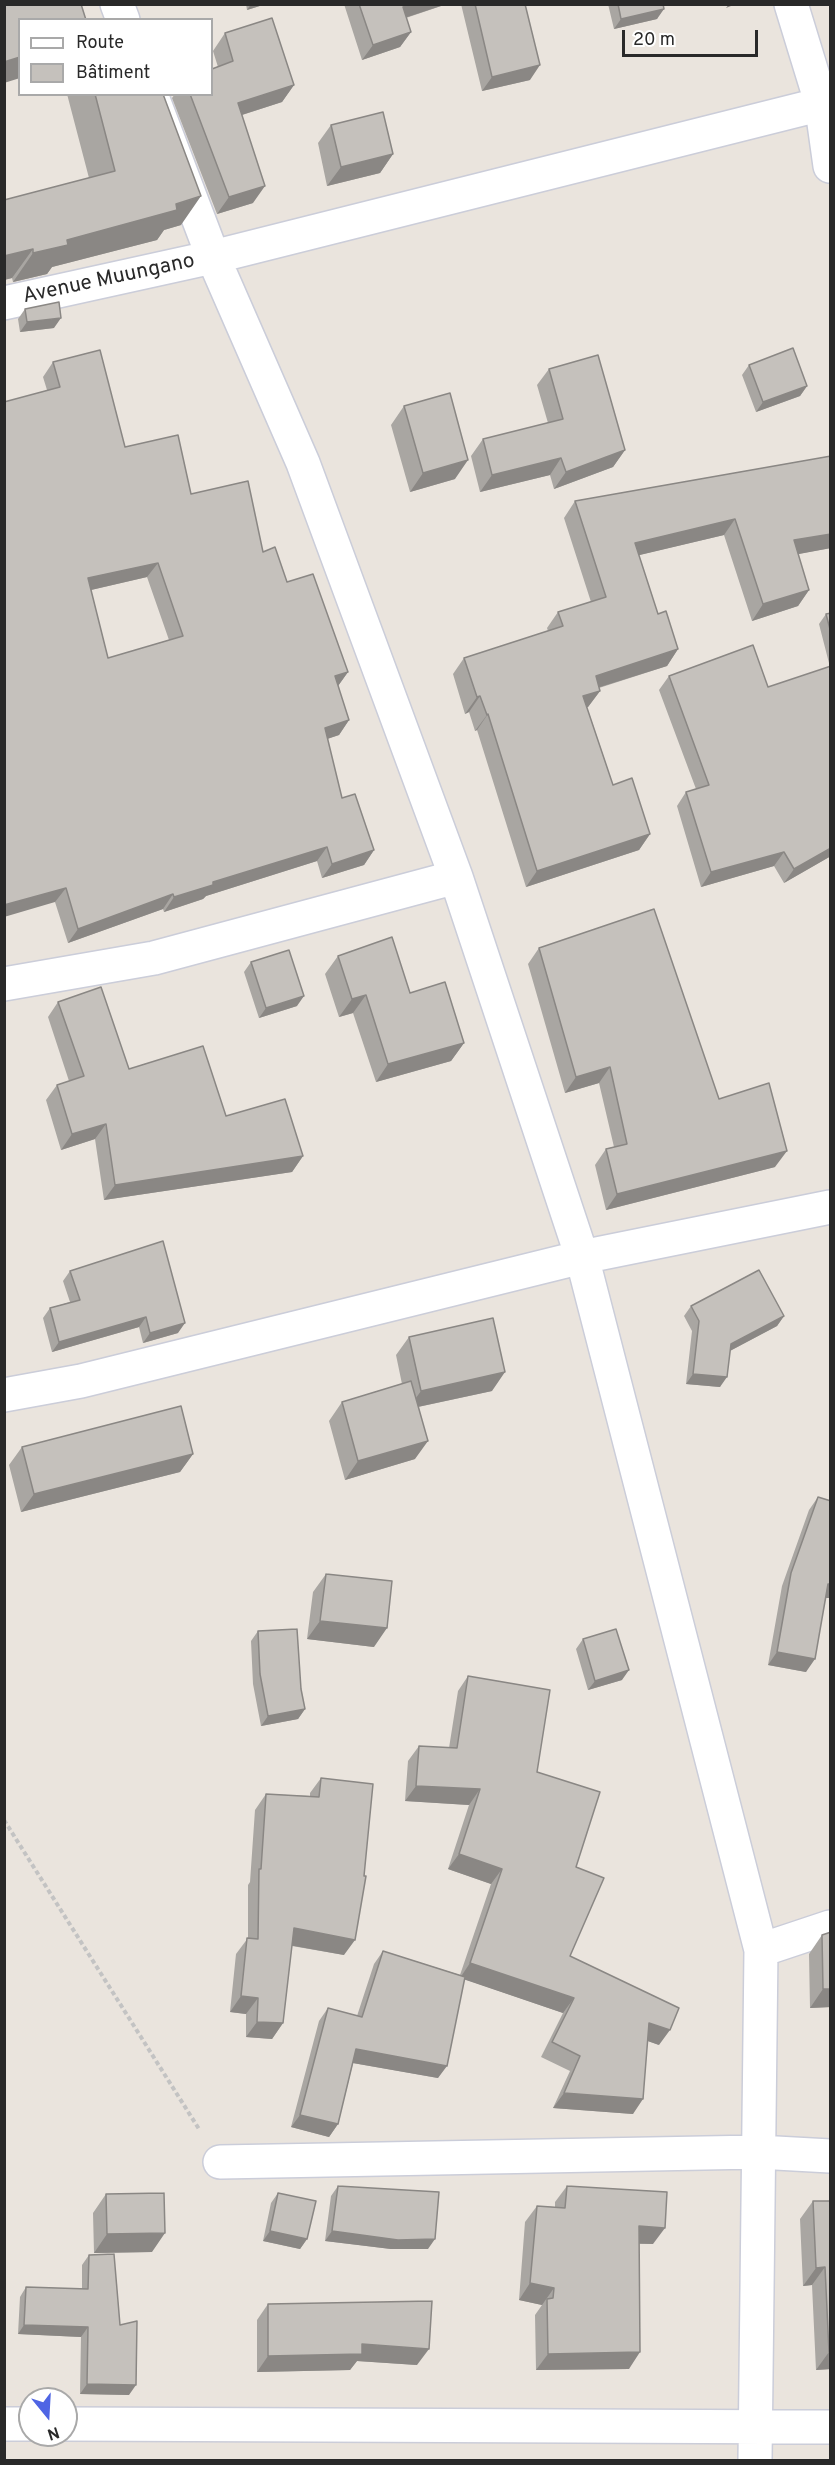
<!DOCTYPE html>
<html>
<head>
<meta charset="utf-8">
<style>
	body { margin:0 }
	#map { position:relative; width:835px; height:2465px; overflow:hidden; background:#eae4dd; font-family:Overpass,sans-serif }
	canvas { display:block }
	.frame { position:absolute; inset:0; border:6px solid #292929; pointer-events:none }
	.legend { position:absolute; left:18px; top:18px; width:195px; height:78px; box-sizing:border-box; background:#fff; border:2px solid #a9a9a9; margin:0; padding:8px 10px; list-style:none; font-size:18px; color:#292929 }
	.legend li { display:flex; align-items:center; gap:12px; height:30px }
	.legend b { width:30px; border:2px solid #a9a9a9 }
	.north { position:absolute; left:18px; top:2387px; width:60px; height:60px; box-sizing:border-box; background:#fff; border:2px solid #a9a9a9; border-radius:50%; rotate:162deg; font-size:16px; font-weight:700; line-height:24px; text-align:center; color:#292929 }
	.north::after { content:''; display:block; margin:auto; width:21px; height:27px; background:#4f65e4; clip-path:polygon(50% 0,100% 100%,50% 72%,0 100%) }
	.scale { position:absolute; left:622px; top:30px; width:136px; height:27px; box-sizing:border-box; border:3px solid #292929; border-top:0; padding-left:8px; font-size:18px; line-height:21px; white-space:nowrap; color:#292929; -webkit-text-stroke:4px #fff; paint-order:stroke }
</style>
</head>
<body>
<div id="map">
<canvas width="835" height="2465"></canvas>
<div class="frame"></div>
<ul class="legend">
<li><b style="height:8px;background:#fff"></b>Route</li>
<li><b style="height:16px;background:#c5c1bc"></b>Bâtiment</li>
</ul>
<div class="north">N</div>
<div class="scale">20 m</div>
</div>
<script>
const context = document.querySelector('canvas').getContext('2d');
context.lineJoin = 'round';
const shape = rows => new Path2D(rows.map(r => 'M' + r).join(''));
function strokePath(path, color, width, dash) { context.strokeStyle = color; context.lineWidth = width; context.lineCap = dash ? 'butt' : 'round'; context.setLineDash(dash || []); context.stroke(path); }
function fill(path, color) { context.fillStyle = color; context.fill(path, 'evenodd'); }
function drawText(font, color, halo, rows, align = 'center') {
  context.font = font + ' Overpass,sans-serif'; context.lineWidth = 4.5; context.setLineDash([]); context.textBaseline = 'middle'; context.strokeStyle = halo; context.fillStyle = color; for (const [text, x, y, turn = 0] of rows) {
    context.save(); context.translate(x, y); context.rotate((+turn || 0) * Math.PI / 180); context.textAlign = isNaN(turn) ? turn : align; if (halo) context.strokeText(text, 0, 0); context.fillText(text, 0, 0); context.restore();
  }
}
const path = shape([
	[4,1820,199,2129]
]);
const street = shape([
	[117,4,123,20],
	[791,4,821,102,830,166],
	[151,94,213,257,303,463,456,877,582,1257,761,1950,755,2460],
	[4,303,213,257,830,102],
	[4,984,154,958,456,877],
	[4,1395,81,1381,582,1257,830,1207],
	[761,1950,830,1927],
	[220,2162,758,2152,830,2156],
	[4,2424,30,2424],
	[66,2424,830,2427]
]);
const wall = shape([
	[246,4,266,4,247,10],
	[344,4,447,4,406,18,411,32,400,47,362,60],
	[461,4,525,4,530,80,482,91],
	[608,4,663,4,657,19,614,29],
	[225,33,294,85,282,102,242,115,253,203,217,214,172,98,175,94,212,94,218,67,213,51],
	[67,94,163,94,181,225,164,230,157,240,52,267,47,274,13,282,12,278,4,280,89,178],
	[331,125,393,154,380,173,327,186,318,143],
	[25,309,54,328,20,332,18,319],
	[53,362,125,447,191,494,263,552,287,582,348,672,338,686,349,720,339,735,327,739,342,798,374,850,364,865,322,878,317,861,206,896,203,899,164,912,163,909,68,943,55,902,47,390,43,377],
	[147,577,169,640,108,658,91,590],
	[749,365,807,386,800,396,756,412,742,375],
	[549,369,625,450,613,467,554,489,550,475,480,492,471,456,483,439,548,423,537,385],
	[404,406,455,479,410,492,391,425],
	[831,456,831,548,798,554,809,590,798,606,752,621,724,535,639,555,658,614,678,649,667,666,599,688,600,691,588,707,587,707,613,785,650,834,639,850,526,887,477,730,475,731,469,712,465,714,453,674,464,658,548,631,547,628,558,612,591,602,564,518,575,501],
	[831,613,831,856,784,883,774,866,701,887,677,806,686,792,696,789,659,690,669,676,768,687,830,667,819,624,826,614],
	[539,948,719,1099,775,1167,606,1210,595,1165,606,1149,614,1147,599,1083,565,1093,528,964],
	[338,956,410,993,464,1043,451,1061,376,1082,353,1013,339,1017,325,974],
	[251,962,297,1006,259,1018,244,972],
	[58,1002,129,1069,226,1116,303,1156,292,1172,104,1200,95,1139,61,1150,46,1100,57,1085,69,1081,48,1017],
	[70,1271,178,1333,143,1343,139,1327,52,1352,43,1318,50,1308,70,1302,63,1281],
	[691,1306,784,1316,777,1326,730,1351,720,1387,686,1384,692,1331,684,1316],
	[409,1337,492,1391,418,1407,415,1459,345,1480,329,1421,342,1402,402,1384,396,1355],
	[22,1447,193,1454,180,1472,21,1512,9,1465],
	[818,1497,831,1501,831,1598,826,1598,806,1672,768,1665,782,1586,809,1510],
	[326,1574,374,1647,307,1639,313,1592],
	[258,1631,301,1689,305,1709,298,1719,261,1726,253,1684,251,1641],
	[583,1639,622,1680,588,1690,576,1649],
	[468,1676,537,1772,576,1867,570,1956,659,2045,648,2041,633,2114,553,2108,570,2071,541,2057,563,2013,464,1979,438,2078,353,2063,338,2124,329,2137,291,2127,319,2021,328,2008,357,2016,374,1964,383,1951,460,1975,491,1884,448,1869,469,1805,405,1801,408,1761,419,1746,449,1748,458,1691],
	[321,1778,344,1955,292,1946,283,2023,272,2039,246,2037,246,2014,230,2012,236,1954,248,1938,248,1885,250,1882,255,1810,266,1794,310,1796,310,1793],
	[822,1935,831,2007,810,2008,809,1954],
	[338,2186,428,2249,391,2249,325,2241,331,2196],
	[567,2186,653,2244,639,2244,629,2369,536,2370,535,2315,542,2305,519,2300,525,2222,537,2206,555,2207,555,2202],
	[278,2193,307,2239,300,2249,263,2241,271,2203],
	[106,2194,152,2252,94,2253,93,2213],
	[813,2201,831,2201,831,2369,816,2370,812,2285,803,2286,800,2219],
	[89,2255,120,2325,129,2395,80,2394,81,2337,18,2334,20,2297,26,2287,82,2289,82,2265],
	[268,2304,417,2365,357,2361,350,2370,257,2372,257,2320]
]);
const shadedWall = shape([
	[251,4,266,4,247,10],
	[412,4,447,4,392,22,403,7],
	[729,4,736,4,726,8],
	[664,9,657,19,614,29,621,19],
	[411,32,400,47,362,60,373,45],
	[20,57,20,78,4,83,4,62],
	[540,65,530,80,482,91,492,77],
	[294,85,282,102,226,120,238,103],
	[393,154,380,173,327,186,341,167],
	[265,186,253,203,217,214,229,197],
	[201,196,181,225,164,230,157,240,52,267,47,274,13,282,33,253,67,240],
	[33,249,12,278,4,280,4,256],
	[61,318,54,328,20,332,27,322],
	[807,386,800,396,756,412,763,402],
	[625,450,613,467,554,489,566,472],
	[561,458,550,475,480,492,492,475],
	[468,460,455,479,410,492,423,473],
	[735,519,724,535,623,559,635,543],
	[831,534,831,548,783,557,794,540],
	[158,563,147,577,78,593,88,578],
	[809,590,798,606,752,621,763,604],
	[678,649,667,666,584,692,596,676],
	[348,672,338,686,335,676],
	[600,691,588,707,571,712,583,696],
	[480,696,469,712,465,714,477,697],
	[488,714,477,730,475,731,487,715],
	[349,720,339,735,315,743,325,728],
	[650,834,639,850,526,887,537,871],
	[327,847,317,861,206,896,203,899,164,912,174,897,213,882],
	[831,848,831,856,784,883,794,869],
	[374,850,364,865,322,878,332,864],
	[784,852,774,866,701,887,711,872],
	[66,888,55,902,4,917,4,905],
	[173,894,163,909,68,943,78,929],
	[366,995,353,1013,339,1017,352,999],
	[304,996,297,1006,259,1018,266,1008],
	[464,1043,451,1061,376,1082,388,1064],
	[610,1067,599,1083,565,1093,576,1077],
	[106,1124,95,1139,61,1150,72,1134],
	[787,1151,775,1167,606,1210,617,1194],
	[303,1156,292,1172,104,1200,115,1185],
	[784,1316,777,1326,724,1354,731,1344],
	[146,1317,139,1327,52,1352,59,1342],
	[185,1323,178,1333,143,1343,150,1333],
	[505,1372,492,1391,408,1409,421,1391],
	[693,1374,727,1377,720,1387,686,1384],
	[428,1441,415,1459,345,1480,358,1461],
	[193,1454,180,1472,21,1512,34,1494],
	[828,1584,831,1584,831,1598,819,1598],
	[320,1621,387,1628,374,1647,307,1639],
	[777,1652,815,1659,806,1672,768,1665],
	[629,1670,622,1680,588,1690,595,1681],
	[305,1709,298,1719,261,1726,268,1716],
	[416,1786,480,1789,469,1805,405,1801],
	[459,1854,502,1869,491,1884,448,1869],
	[294,1928,355,1940,344,1955,283,1944],
	[470,1963,574,1998,563,2013,460,1978],
	[823,1989,831,1989,831,2007,810,2008],
	[241,1996,258,1998,246,2014,230,2012],
	[257,2022,283,2023,272,2039,246,2037],
	[649,2023,670,2030,659,2045,639,2038],
	[356,2049,447,2066,438,2078,347,2062],
	[564,2093,643,2099,633,2114,553,2108],
	[300,2115,338,2124,329,2137,291,2127],
	[639,2226,665,2228,653,2244,627,2243],
	[270,2231,307,2239,300,2249,263,2241],
	[332,2231,435,2239,428,2249,391,2249,325,2241],
	[165,2233,152,2252,94,2253,107,2234],
	[825,2267,812,2285,803,2286,816,2268],
	[530,2283,554,2288,542,2305,519,2300],
	[24,2325,88,2327,81,2337,18,2334],
	[362,2344,429,2349,417,2365,357,2361,350,2370,257,2372,268,2356],
	[831,2351,831,2369,816,2370,829,2352],
	[640,2352,629,2369,536,2370,548,2354],
	[87,2384,136,2385,129,2395,80,2394]
]);
const building = shape([
	[4,4,81,4,86,20,20,20,20,57,4,62,4,4],
	[359,4,412,4,403,7,411,32,373,45,359,4],
	[475,4,525,4,540,65,492,77,475,4],
	[618,4,663,4,664,9,621,19,618,4],
	[272,18,294,85,238,103,265,186,229,197,190,94,212,94,212,69,233,61,225,33,272,18],
	[95,94,163,94,201,196,176,204,177,210,67,240,68,245,33,253,33,249,4,256,4,200,115,171,95,94],
	[383,112,393,154,341,167,331,125,383,112],
	[59,302,61,318,27,322,25,309,59,302],
	[793,348,807,386,763,402,749,365,793,348],
	[100,350,125,447,178,435,191,494,248,481,263,552,275,547,287,582,313,574,348,672,335,676,349,720,325,728,342,798,355,794,374,850,332,864,327,847,213,882,213,885,174,897,173,894,78,929,66,888,4,905,4,402,60,387,53,362,100,350],
	[158,563,183,636,108,658,88,578,158,563],
	[598,355,625,450,566,472,561,458,492,475,483,439,563,419,549,369,598,355],
	[450,393,468,460,423,473,404,406,450,393],
	[831,456,831,534,794,540,809,590,763,604,735,519,635,543,658,614,666,611,678,649,596,676,600,691,583,696,613,785,632,778,650,834,537,871,488,714,487,715,480,696,477,697,464,658,563,626,558,612,606,597,575,501,831,456],
	[831,613,831,633,826,614,831,613],
	[753,645,768,687,831,666,831,848,794,869,784,852,711,872,686,792,709,785,669,676,753,645],
	[654,909,719,1099,769,1083,787,1151,617,1194,606,1149,627,1144,610,1067,576,1077,539,948,654,909],
	[392,937,410,993,445,982,464,1043,388,1064,366,995,352,999,338,956,392,937],
	[289,950,304,996,266,1008,251,962,289,950],
	[101,987,129,1069,203,1046,226,1116,285,1099,303,1156,115,1185,106,1124,72,1134,57,1085,84,1076,58,1002,101,987],
	[163,1241,185,1323,150,1333,146,1317,59,1342,50,1308,80,1300,70,1271,163,1241],
	[759,1270,784,1316,731,1344,727,1377,693,1374,699,1321,691,1306,759,1270],
	[493,1318,505,1372,421,1391,409,1337,493,1318],
	[411,1381,428,1441,358,1461,342,1402,411,1381],
	[181,1406,193,1454,34,1494,22,1447,181,1406],
	[818,1497,831,1501,831,1584,828,1584,815,1659,777,1652,791,1573,818,1497],
	[326,1574,392,1581,387,1628,320,1621,326,1574],
	[297,1629,301,1689,305,1709,268,1716,260,1674,258,1631,297,1629],
	[616,1629,629,1670,595,1681,583,1639,616,1629],
	[468,1676,550,1690,537,1772,600,1792,576,1867,604,1878,570,1956,679,2008,670,2030,649,2023,643,2099,564,2093,580,2056,552,2042,574,1998,470,1963,502,1869,459,1854,480,1789,416,1786,419,1746,457,1748,468,1676],
	[321,1778,373,1784,364,1876,366,1876,355,1940,294,1928,283,2023,257,2022,258,1998,241,1996,247,1938,258,1939,259,1869,261,1869,266,1794,319,1797,321,1778],
	[831,1932,831,1989,823,1989,822,1935,831,1932],
	[383,1951,465,1977,447,2066,356,2049,338,2124,300,2115,328,2008,362,2017,383,1951],
	[338,2186,439,2192,435,2239,398,2240,332,2231,338,2186],
	[567,2186,667,2192,665,2228,639,2226,640,2352,548,2354,547,2299,553,2298,554,2288,530,2283,537,2206,565,2208,567,2186],
	[164,2193,165,2233,107,2234,106,2194,164,2193],
	[278,2193,316,2201,307,2239,270,2231,278,2193],
	[813,2201,831,2201,831,2351,829,2352,825,2267,816,2268,813,2201],
	[114,2254,120,2325,137,2321,136,2385,87,2384,88,2327,24,2325,26,2287,88,2289,89,2255,114,2254],
	[432,2301,429,2349,362,2344,362,2354,268,2356,268,2304,432,2301]
]);
const streetNames = [
	["Avenue Muungano",109,280,-12]
];
strokePath(street, '#cbcdd9', 36);
strokePath(path, '#c3c3c3', 4, [4.5, 3]);
strokePath(street, '#fff', 33);
fill(wall, '#a9a6a2');
fill(shadedWall, '#8a8784');
fill(building, '#c5c1bc');
strokePath(building, '#8a8784', 1.5);
drawText('21px', '#292929', '#fff', streetNames);
</script>
</body>
</html>
